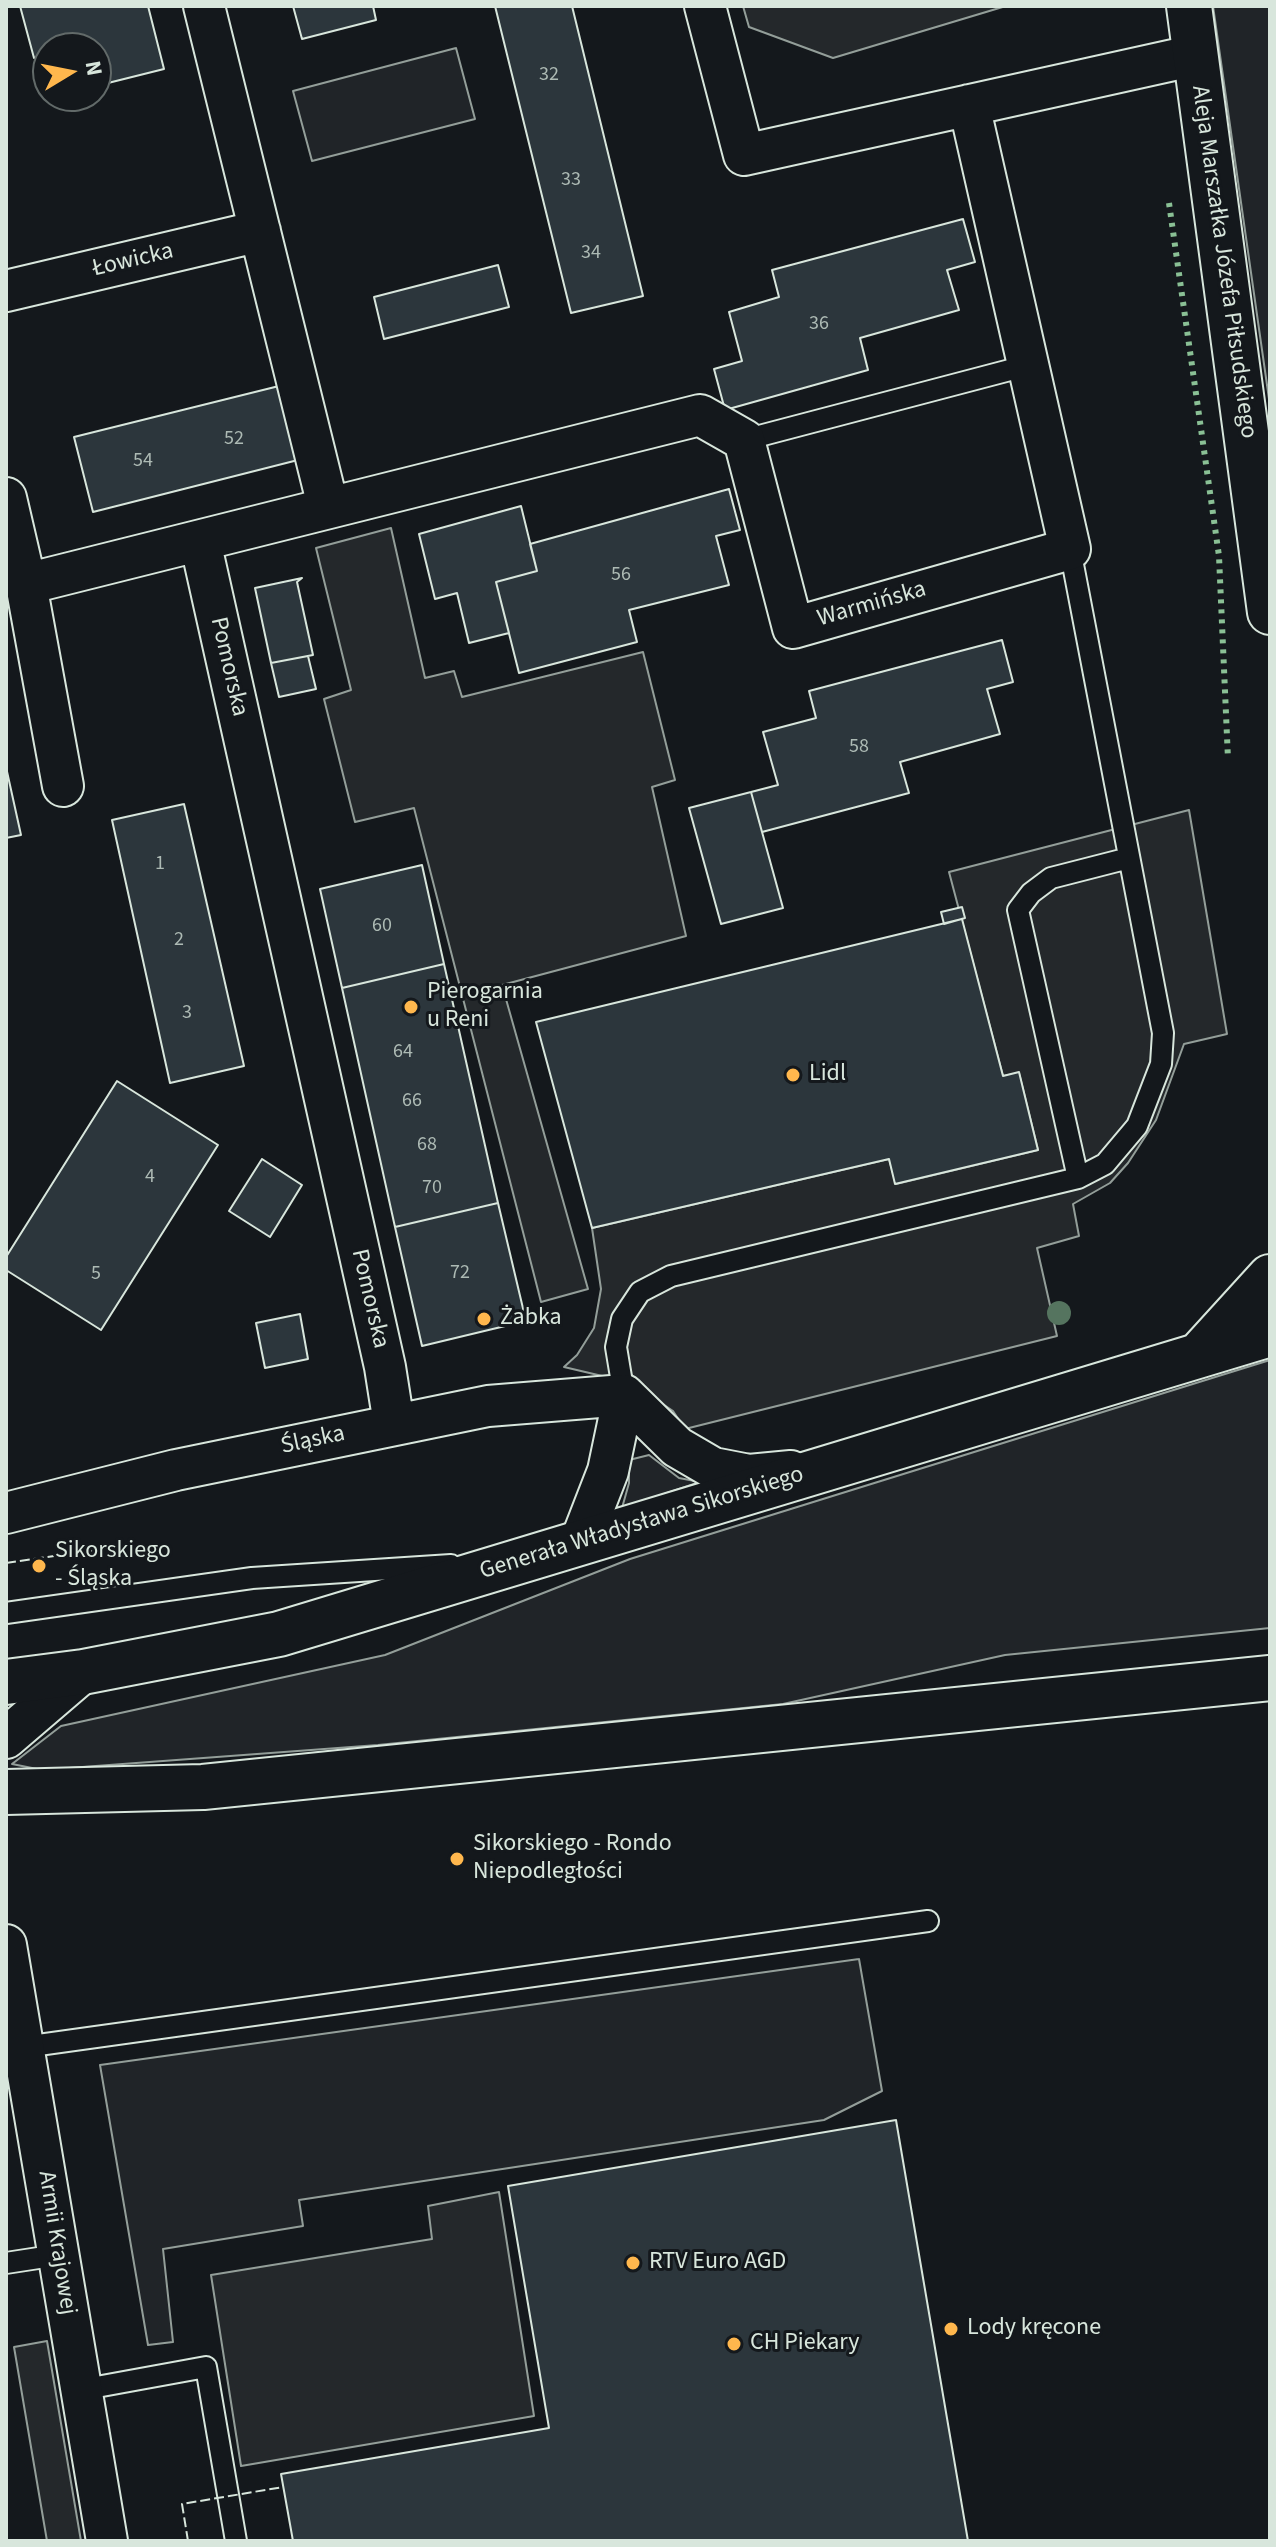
<!DOCTYPE html>
<html>
<head>
<meta charset="utf-8">
<style>
	body { margin:0 }
	#map { position:relative; width:1276px; height:2547px; overflow:hidden; background:#14181c; font-family:"Source Sans 3",sans-serif }
	canvas { display:block }
	.frame { position:absolute; inset:0; border:8px solid #d8e6dc; pointer-events:none }
	.north { position:absolute; left:32px; top:32px; width:80px; height:80px; box-sizing:border-box; background:#14181c; border:2px solid #626a69; border-radius:50%; rotate:80deg; font-size:22px; font-weight:700; line-height:32px; text-align:center; color:#d8e6dc }
	.north::after { content:''; display:block; margin:auto; width:28px; height:36px; background:#ffb74d; clip-path:polygon(50% 0,100% 100%,50% 72%,0 100%) }
</style>
</head>
<body>
<div id="map">
<canvas width="1276" height="2547"></canvas>
<div class="frame"></div>
<div class="north">N</div>
</div>
<script>
const context = document.querySelector('canvas').getContext('2d');
context.lineJoin = 'round';
function fill(path, color) { context.fillStyle = color; context.fill(path, 'evenodd'); }
const shape = rows => new Path2D(rows.map(r => 'M' + r).join(''));
function strokePath(path, color, width, dash) { context.strokeStyle = color; context.lineWidth = width; context.lineCap = dash ? 'butt' : 'round'; context.setLineDash(dash || []); context.stroke(path); }
function drawText(font, color, halo, rows, align = 'center') {
  context.font = font + ' "Source Sans 3",sans-serif'; context.lineWidth = 6; context.setLineDash([]); context.textBaseline = 'middle'; context.strokeStyle = halo; context.fillStyle = color; for (const [text, x, y, turn = 0] of rows) {
    context.save(); context.translate(x, y); context.rotate((+turn || 0) * Math.PI / 180); context.textAlign = isNaN(turn) ? turn : align; if (halo) context.strokeText(text, 0, 0); context.fillText(text, 0, 0); context.restore();
  }
}
const green = shape([
	[1213,6,1270,6,1270,406,1213,6],
	[456,48,475,119,312,161,293,91,456,48],
	[1270,1360,1270,1628,1005,1655,783,1704,378,1745,42,1770,12,1764,61,1726,385,1655,630,1559,1270,1360],
	[649,1455,679,1478,700,1482,622,1508,629,1483,629,1460,649,1455],
	[859,1959,882,2091,824,2120,299,2200,303,2226,163,2249,173,2342,148,2345,100,2065,859,1959]
]);
const parking = shape([
	[743,6,1006,6,833,58,749,27,743,6],
	[391,528,425,678,454,671,462,697,643,652,675,780,652,787,686,936,502,985,588,1289,541,1302,414,808,355,822,324,699,351,690,316,548,391,528],
	[1189,810,1227,1034,1184,1044,1156,1120,1128,1163,1110,1183,1073,1204,1079,1236,1037,1248,1057,1336,685,1429,673,1411,632,1383,564,1367,577,1355,594,1328,601,1289,592,1228,889,1159,896,1184,1038,1150,1019,1073,1003,1076,949,872,1189,810],
	[499,2192,534,2416,241,2466,211,2275,432,2239,428,2206,499,2192],
	[47,2341,81,2541,47,2541,14,2347,47,2341]
]);
const building = shape([
	[20,6,148,6,164,69,96,86,96,48,48,48,48,54,34,58,20,6],
	[293,6,373,6,376,20,302,39,293,6],
	[495,6,572,6,643,296,571,313,495,6],
	[963,219,975,262,947,270,959,310,860,338,868,370,725,410,714,369,742,361,729,312,779,297,772,270,963,219],
	[498,265,509,307,384,339,374,297,498,265],
	[279,386,298,460,93,512,74,437,279,386],
	[729,489,740,530,716,536,729,585,629,610,637,642,519,673,496,582,537,571,530,544,729,489],
	[521,506,537,571,496,582,509,633,469,643,457,593,435,599,419,534,521,506],
	[302,578,297,582,313,655,271,663,255,588,302,578],
	[1002,640,1013,682,987,689,1000,734,900,762,909,793,762,832,751,792,778,785,763,732,816,718,809,691,1002,640],
	[308,656,316,689,279,697,271,663,308,656],
	[6,767,21,835,6,838,6,767],
	[751,792,783,908,721,924,689,808,751,792],
	[184,804,244,1066,170,1083,112,820,184,804],
	[422,865,444,964,342,988,320,889,422,865],
	[962,907,965,918,944,924,941,912,962,907],
	[962,919,1003,1076,1019,1072,1038,1150,895,1184,889,1159,592,1228,536,1022,962,919],
	[444,964,498,1203,395,1227,342,988,444,964],
	[117,1081,218,1145,101,1330,6,1270,6,1257,117,1081],
	[262,1159,302,1185,270,1237,229,1211,262,1159],
	[498,1203,526,1321,422,1346,395,1227,498,1203],
	[300,1314,308,1359,265,1368,256,1323,300,1314],
	[896,2120,968,2541,293,2541,281,2474,549,2428,508,2186,896,2120]
]);
const service = shape([
	[744,440,1029,365],
	[1078,1178,1018,910,1031,893,1051,878,1129,858],
	[624,1395,616,1347,622,1319,640,1292,671,1276,1078,1178,1105,1164,1137,1126,1161,1064,1163,1033,1070,549],
	[6,1613,252,1578,451,1565],
	[24,2047,928,1921],
	[6,2263,58,2255],
	[80,2390,206,2367,236,2541]
]);
const minor = shape([
	[204,6,328,506],
	[705,6,744,155,1196,55],
	[6,291,260,231],
	[6,498,26,584,63,786],
	[200,541,385,1367,394,1424],
	[26,584,700,415,744,440,793,628,1070,549,969,105],
	[6,1513,176,1470,488,1406,624,1395,677,1447,713,1468,749,1475,791,1471],
	[580,1543,608,1471,624,1395],
	[6,1738,83,1672],
	[6,1945,107,2541]
]);
const tertiary = shape([
	[1189,6,1270,612],
	[1199,1355,1270,1277],
	[6,1682,83,1672,279,1634,1270,1334],
	[6,1792,203,1787,1270,1678]
]);
const hedge = shape([
	[1169,203,1219,556,1228,759]
]);
const fence = shape([
	[6,1563,109,1548],
	[188,2541,182,2504,283,2487]
]);
const trees = [
	[1059,1313]
];
const markers = [
	[411,1007,8,"#ffb74d"],
	[793,1075,8,"#ffb74d"],
	[484,1319,8,"#ffb74d"],
	[39,1566,8,"#ffb74d"],
	[457,1859,8,"#ffb74d"],
	[633,2263,8,"#ffb74d"],
	[951,2329,8,"#ffb74d"],
	[734,2344,8,"#ffb74d"]
];
const numberNames = [
	["32",549,76],
	["33",571,181],
	["34",591,254],
	["36",819,325],
	["52",234,440],
	["54",143,462],
	["56",621,576],
	["58",859,748],
	["1",160,865],
	["60",382,927],
	["2",179,941],
	["3",187,1014],
	["64",403,1053],
	["66",412,1102],
	["68",427,1146],
	["4",150,1178],
	["70",432,1189],
	["72",460,1274],
	["5",96,1275]
];
const streetNames = [
	["Łowicka",133,261,-13],
	["Aleja Marszałka Józefa Piłsudskiego",1223,262,82],
	["Warmińska",872,605,-16],
	["Pomorska",228,667,77],
	["Pomorska",369,1299,77],
	["Śląska",313,1441,-12],
	["Generała Władysława Sikorskiego",642,1524,-17],
	["Armii Krajowej",56,2243,81]
];
const poiNames = [
	["Pierogarnia",427,993],
	["u Reni",427,1021],
	["Lidl",809,1075],
	["Żabka",500,1319],
	["Sikorskiego",55,1552],
	["- Śląska",55,1580],
	["Sikorskiego - Rondo",473,1845],
	["Niepodległości",473,1873],
	["RTV Euro AGD",649,2263],
	["Lody kręcone",967,2329],
	["CH Piekary",750,2344]
];
fill(green, '#202428');
strokePath(green, '#939e99', 2);
fill(parking, '#24282b');
strokePath(parking, '#939e99', 2);
fill(building, '#2c363c');
strokePath(building, '#d8e6dc', 2);
strokePath(service, '#d8e6dc', 24);
strokePath(minor, '#d8e6dc', 44);
strokePath(tertiary, '#d8e6dc', 48);
strokePath(service, '#14181c', 20);
strokePath(minor, '#14181c', 40);
strokePath(tertiary, '#14181c', 44);
strokePath(hedge, '#8ac095', 6, [4, 6]);
strokePath(fence, '#d8e6dc', 2, [10, 4]);
context.fillStyle = '#55745f';
for (const [x, y] of trees) { context.beginPath(); context.arc(x, y, 12, 0, 2 * Math.PI); context.fill(); }
for (const [x, y, r, color] of markers) { const dot = new Path2D(); dot.arc(x, y, r, 0, 2 * Math.PI); context.fillStyle = color; context.fill(dot); strokePath(dot, '#14181c', 3); }
drawText('20px', '#adbab4', null, numberNames);
drawText('24px', '#d8e6dc', '#14181c', streetNames);
drawText('24px', '#d8e6dc', '#14181c', poiNames, 'left');
</script>
</body>
</html>
